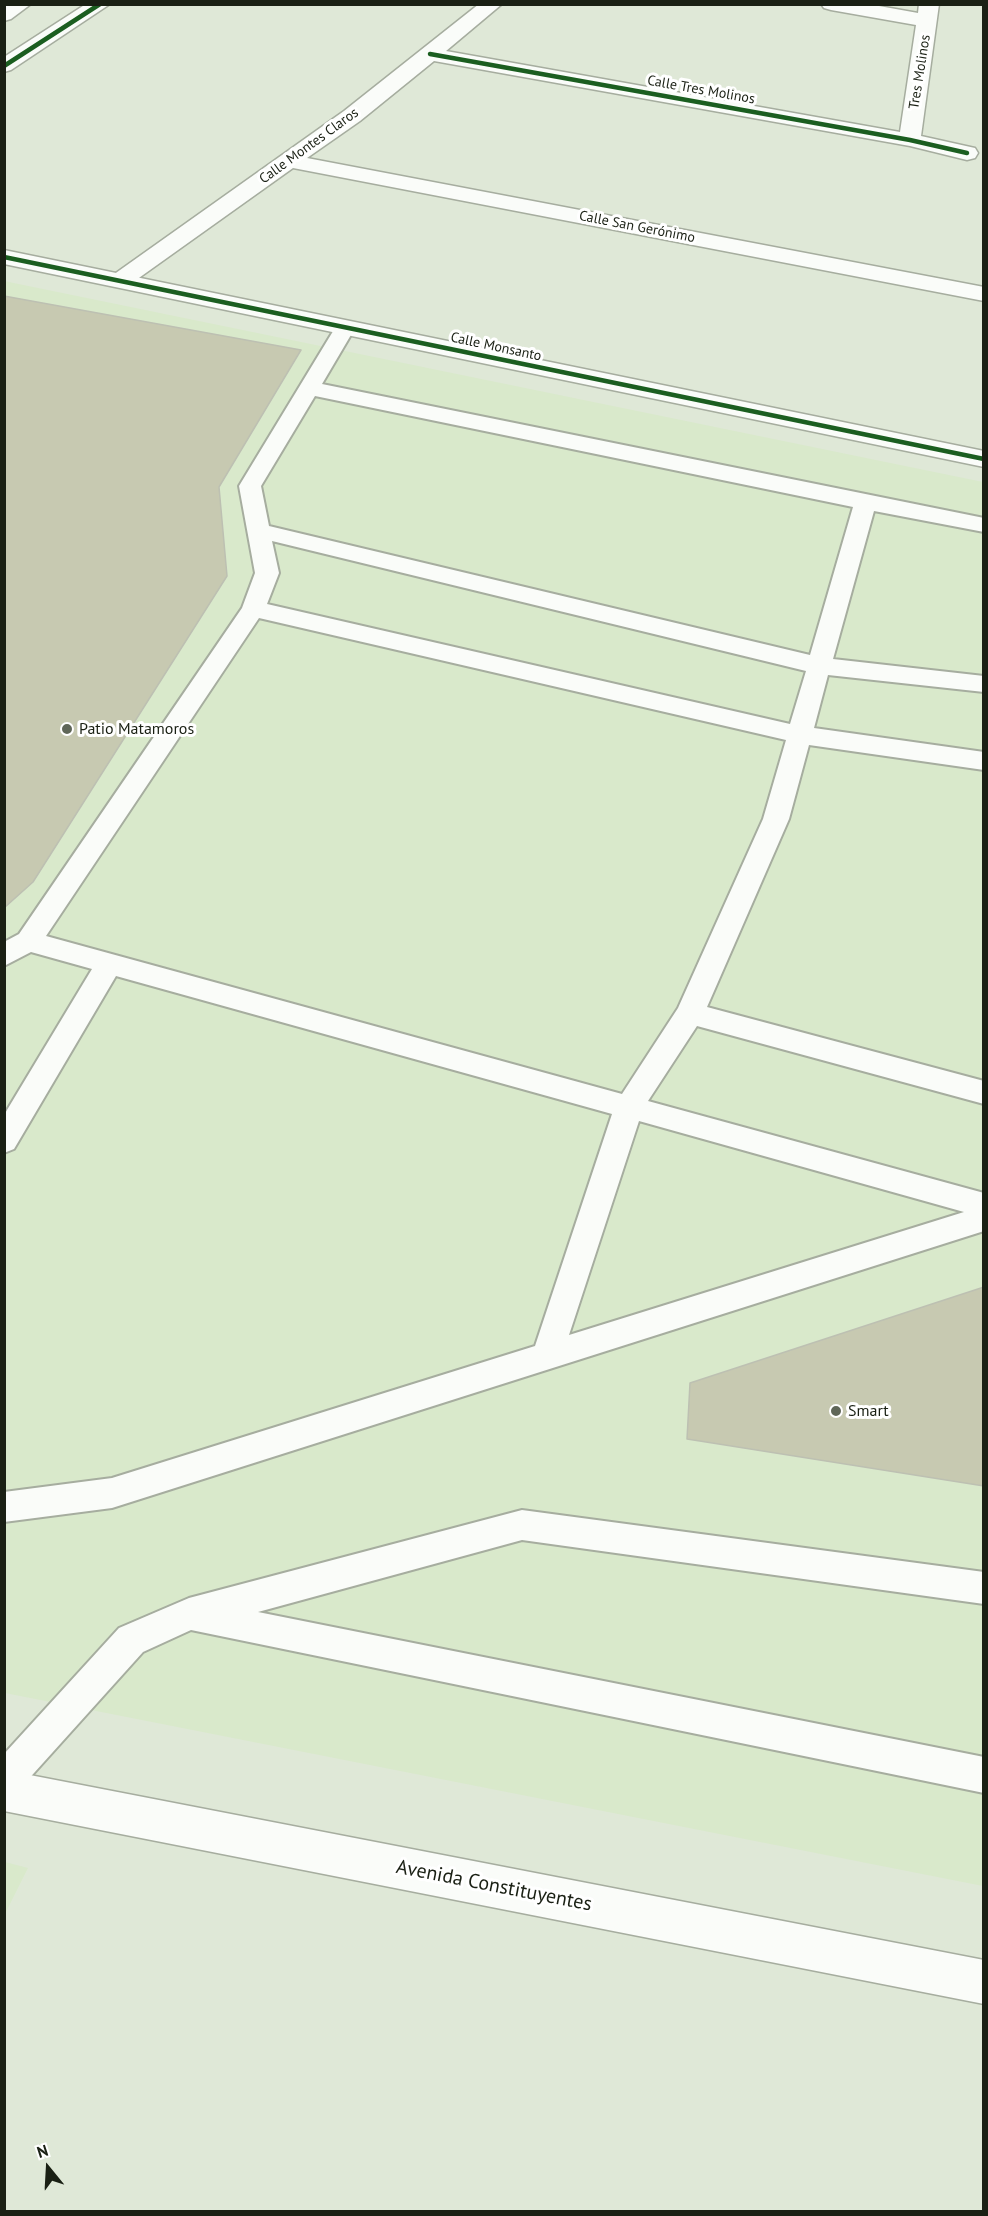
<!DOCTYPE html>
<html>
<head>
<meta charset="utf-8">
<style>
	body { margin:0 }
	#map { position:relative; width:988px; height:2216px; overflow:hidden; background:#dfe8d7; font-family:"PT Sans",sans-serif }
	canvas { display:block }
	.frame { position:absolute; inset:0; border:6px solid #1a2014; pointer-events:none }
	.north { position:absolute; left:18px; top:2138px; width:60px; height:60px; -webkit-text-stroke:4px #fff; paint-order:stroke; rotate:342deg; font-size:16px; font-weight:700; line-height:24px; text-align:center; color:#1a2014 }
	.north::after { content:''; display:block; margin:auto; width:21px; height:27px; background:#1a2014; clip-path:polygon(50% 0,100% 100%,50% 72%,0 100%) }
</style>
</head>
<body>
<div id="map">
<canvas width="988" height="2216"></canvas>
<div class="frame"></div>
<div class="north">N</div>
</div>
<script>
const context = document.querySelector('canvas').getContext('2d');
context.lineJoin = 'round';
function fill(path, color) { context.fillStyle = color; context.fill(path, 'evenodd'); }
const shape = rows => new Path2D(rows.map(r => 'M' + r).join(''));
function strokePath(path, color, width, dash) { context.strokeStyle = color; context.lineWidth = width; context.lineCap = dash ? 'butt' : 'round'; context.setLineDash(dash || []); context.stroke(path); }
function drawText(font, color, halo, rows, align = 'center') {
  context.font = font + ' "PT Sans",sans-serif'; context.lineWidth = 6; context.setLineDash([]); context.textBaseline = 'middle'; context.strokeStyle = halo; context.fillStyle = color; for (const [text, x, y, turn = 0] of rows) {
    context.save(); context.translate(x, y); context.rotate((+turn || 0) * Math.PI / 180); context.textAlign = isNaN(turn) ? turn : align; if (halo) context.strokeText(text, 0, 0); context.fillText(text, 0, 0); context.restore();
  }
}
const built = shape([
	[4,281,983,482,983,1886,5,1693],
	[5,1862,28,1868,5,1914,4,1862]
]);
const building = shape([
	[4,296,301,350,219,487,227,576,33,882,4,908,4,296],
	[984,1287,984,1486,687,1439,690,1383,984,1287]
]);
const service = shape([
	[345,322,352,324,355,328,322,384,984,518,984,532,874,511,833,659,984,676,984,692,828,675,814,728,984,752,984,770,809,745,789,819,707,1007,984,1081,984,1104,697,1026,648,1101,984,1193,984,1231,112,1508,4,1522,4,1492,112,1478,535,1346,612,1114,116,976,14,1149,4,1153,4,1115,92,969,31,952,4,966,4,942,19,934,242,608,255,573,239,486,335,328,338,324,345,322],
	[315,396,853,507,810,655,269,526,261,486,315,396],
	[272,541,806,671,790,724,267,604,279,573,272,541],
	[259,618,786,740,763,819,678,1008,622,1094,46,936,259,618],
	[639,1121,964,1212,569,1335,639,1121],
	[522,1510,984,1572,984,1604,522,1540,258,1612,984,1757,984,1793,191,1630,143,1652,16,1793,4,1798,4,1754,119,1628,189,1598,522,1510]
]);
const minor = shape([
	[479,4,502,4,446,51,900,132,916,25,831,10,824,8,821,4,868,4,918,13,919,4,939,4,921,136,975,148,978,153,975,158,967,160,910,146,434,61,360,121,307,158,984,287,984,301,293,168,129,285,121,287,113,285,109,280,113,275,344,111,479,4]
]);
const tertiary = shape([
	[7,4,31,4,11,19,4,21,4,6,7,4],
	[86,4,110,4,11,70,4,72,4,57,86,4],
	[4,250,984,451,984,467,4,264,4,250]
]);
const secondary = shape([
	[4,1770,984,1960,984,2004,4,1811,4,1770]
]);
const cycleway = shape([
	[430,54,910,140,967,153],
	[4,66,100,4],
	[4,257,984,459]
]);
const markers = [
	[67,729,6,"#5f6658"],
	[836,1411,6,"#5f6658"]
];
const farStreetnames = [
	["Tres Molinos",920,72,-81],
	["Calle Tres Molinos",701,90,10],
	["Calle Montes Claros",309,146,-36],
	["Calle San Gerónimo",637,227,11],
	["Calle Monsanto",496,347,12]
];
const poiNames = [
	["Patio Matamoros",79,729],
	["Smart",848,1411]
];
const nearStreetnames = [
	["Avenida Constituyentes",494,1886,11]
];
fill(built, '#d9e9cb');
fill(building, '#c7c9b1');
strokePath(building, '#bdc0b2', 1.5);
strokePath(service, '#a6ad9f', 4);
strokePath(minor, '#a6ad9f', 3);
strokePath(tertiary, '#a6ad9f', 3);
strokePath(secondary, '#a6ad9f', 3);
fill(service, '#fafcf9');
fill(minor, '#fafcf9');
fill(tertiary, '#fafcf9');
fill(secondary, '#fafcf9');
strokePath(cycleway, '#1b5e20', 4.5);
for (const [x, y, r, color] of markers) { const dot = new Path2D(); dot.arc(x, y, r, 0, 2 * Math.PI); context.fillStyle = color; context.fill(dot); strokePath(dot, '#fff', 2); }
drawText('14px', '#1a2014', '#fff', farStreetnames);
drawText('16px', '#1a2014', '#fff', poiNames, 'left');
drawText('20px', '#1a2014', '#fff', nearStreetnames);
</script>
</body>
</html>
